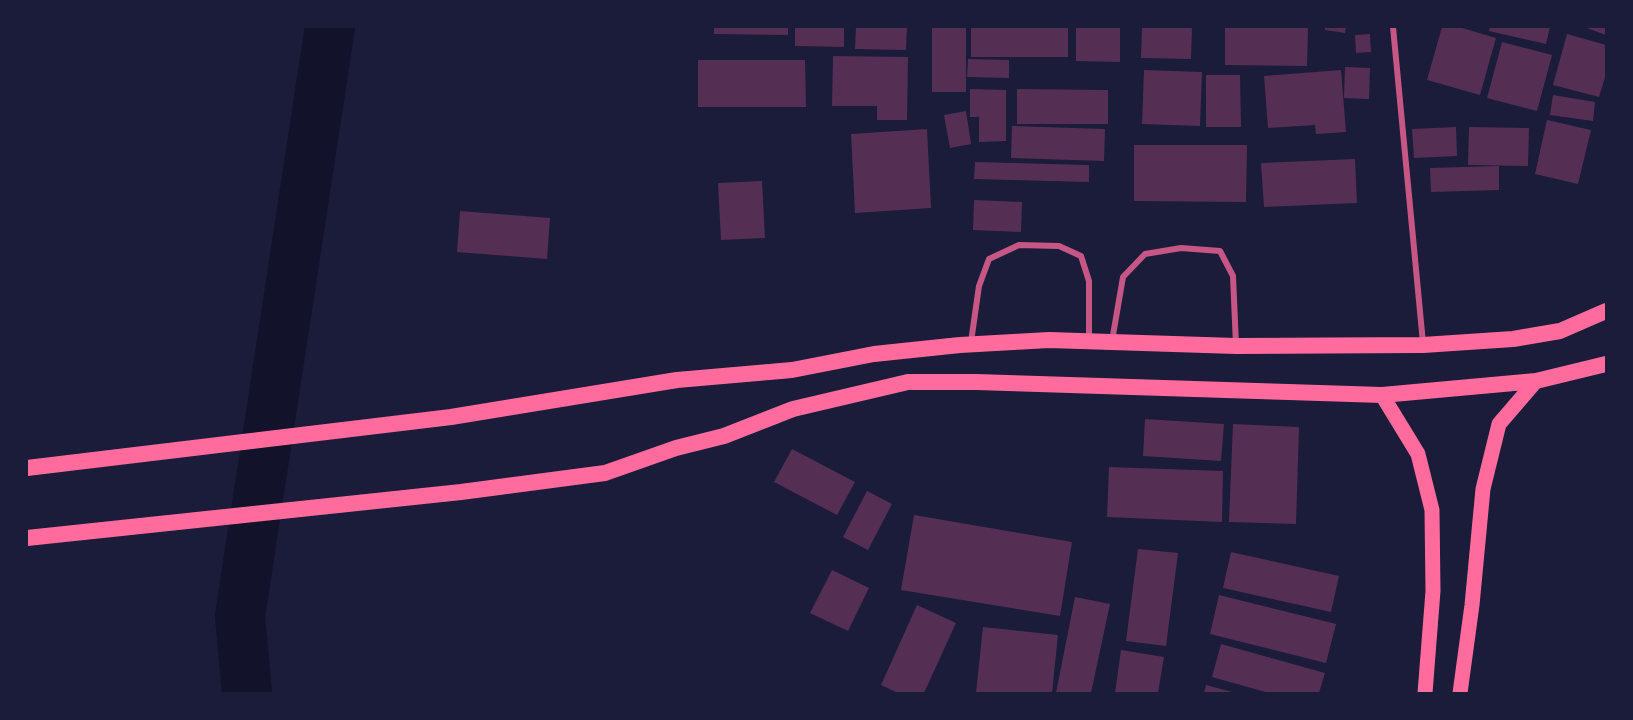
<!DOCTYPE html>
<html>
<head>
<meta charset="utf-8">
<style>
	body { margin:0 }
	#map { position:relative; width:1633px; height:720px; overflow:hidden; background:#1b1b3a; font-family:"Titillium Web",sans-serif }
	canvas { display:block }
	.frame { position:absolute; inset:0; border:28px solid #1b1b3a; pointer-events:none }
</style>
</head>
<body>
<div id="map">
<canvas width="1633" height="720"></canvas>
<div class="frame"></div>
</div>
<script>
const context = document.querySelector('canvas').getContext('2d');
context.lineJoin = 'round';
const shape = rows => new Path2D(rows.map(r => 'M' + r).join(''));
function strokePath(path, color, width, dash) { context.strokeStyle = color; context.lineWidth = width; context.lineCap = dash ? 'butt' : 'round'; context.setLineDash(dash || []); context.stroke(path); }
function fill(path, color) { context.fillStyle = color; context.fill(path, 'evenodd'); }
const river = shape([
	[247,693,240,616,330,27]
]);
const building = shape([
	[714,27,788,27,788,35,714,34],
	[795,27,844,27,844,47,795,46],
	[856,27,907,27,906,50,855,49],
	[932,27,966,27,966,92,932,92],
	[971,27,1068,27,1068,57,971,57],
	[1076,27,1120,27,1120,62,1076,61],
	[1142,27,1192,27,1191,59,1141,58],
	[1225,27,1308,27,1307,66,1225,65],
	[1325,27,1346,27,1345,33,1325,30],
	[1442,27,1459,27,1496,38,1480,95,1427,80],
	[1490,27,1550,27,1546,44,1489,31],
	[1584,27,1606,27,1606,35],
	[1370,34,1371,52,1356,53,1355,35],
	[1567,34,1606,45,1606,74,1599,97,1553,85],
	[1502,42,1552,55,1537,111,1487,98],
	[833,56,908,57,907,120,877,120,877,106,832,106],
	[968,59,1009,60,1009,78,967,77],
	[698,60,805,60,806,107,698,107],
	[1345,67,1370,68,1369,99,1344,98],
	[1144,70,1202,72,1200,126,1142,124],
	[1341,70,1346,132,1316,134,1315,125,1268,128,1264,76],
	[1206,75,1240,75,1241,127,1206,127],
	[970,89,1006,90,1006,141,979,142,979,117,970,117],
	[1017,89,1108,90,1108,124,1017,124],
	[1553,95,1595,102,1593,121,1550,115],
	[966,111,971,144,950,148,944,115],
	[1547,120,1591,130,1578,184,1535,174],
	[1012,126,1105,129,1104,161,1011,158],
	[1456,127,1457,156,1414,158,1412,129],
	[1469,127,1529,128,1528,166,1468,165],
	[927,129,931,208,855,213,851,134],
	[1134,145,1247,145,1246,202,1134,201],
	[1355,159,1357,203,1264,207,1261,163],
	[975,162,1089,165,1089,182,974,179],
	[1499,166,1499,190,1431,192,1430,168],
	[762,181,765,238,721,240,718,183],
	[974,200,1022,202,1021,232,973,230],
	[460,211,550,218,547,259,457,252],
	[1145,419,1224,424,1221,461,1143,456],
	[1233,424,1299,427,1296,524,1229,522],
	[792,449,855,482,837,515,774,482],
	[1109,467,1223,471,1222,522,1107,517],
	[867,491,892,504,868,550,843,537],
	[914,515,1072,542,1060,616,901,590],
	[1138,549,1178,553,1166,646,1126,641],
	[1231,552,1339,576,1331,612,1223,588],
	[832,570,869,588,848,631,810,613],
	[1219,595,1336,624,1326,663,1210,634],
	[1075,597,1110,604,1091,693,1056,693],
	[917,605,956,623,924,693,898,693,881,685],
	[983,627,1058,635,1052,693,976,693],
	[1221,644,1325,673,1319,693,1269,693,1212,677],
	[1121,650,1164,657,1158,693,1115,693],
	[1206,685,1232,692,1232,693,1204,693]
]);
const minor = shape([
	[1393,27,1423,343],
	[1112,341,1123,277,1145,254,1181,248,1220,251,1233,276,1236,345],
	[971,342,979,286,989,259,1019,245,1059,246,1081,256,1089,281,1089,341]
]);
const primary = shape([
	[1382,395,1418,454,1432,510,1433,591,1425,693],
	[1460,693,1472,605,1483,489,1499,424,1536,381]
]);
const trunk = shape([
	[27,468,451,417,677,380,792,370,874,354,960,345,1049,340,1236,346,1423,345,1513,339,1560,331,1606,311],
	[27,538,461,492,605,473,676,448,724,436,793,409,908,382,976,382,1382,395,1536,381,1606,364]
]);
strokePath(river, '#12122b', 50);
fill(building, '#542f53');
strokePath(minor, '#c65784', 6);
strokePath(primary, '#ff6b9d', 15);
strokePath(trunk, '#ff6b9d', 16);
</script>
</body>
</html>
